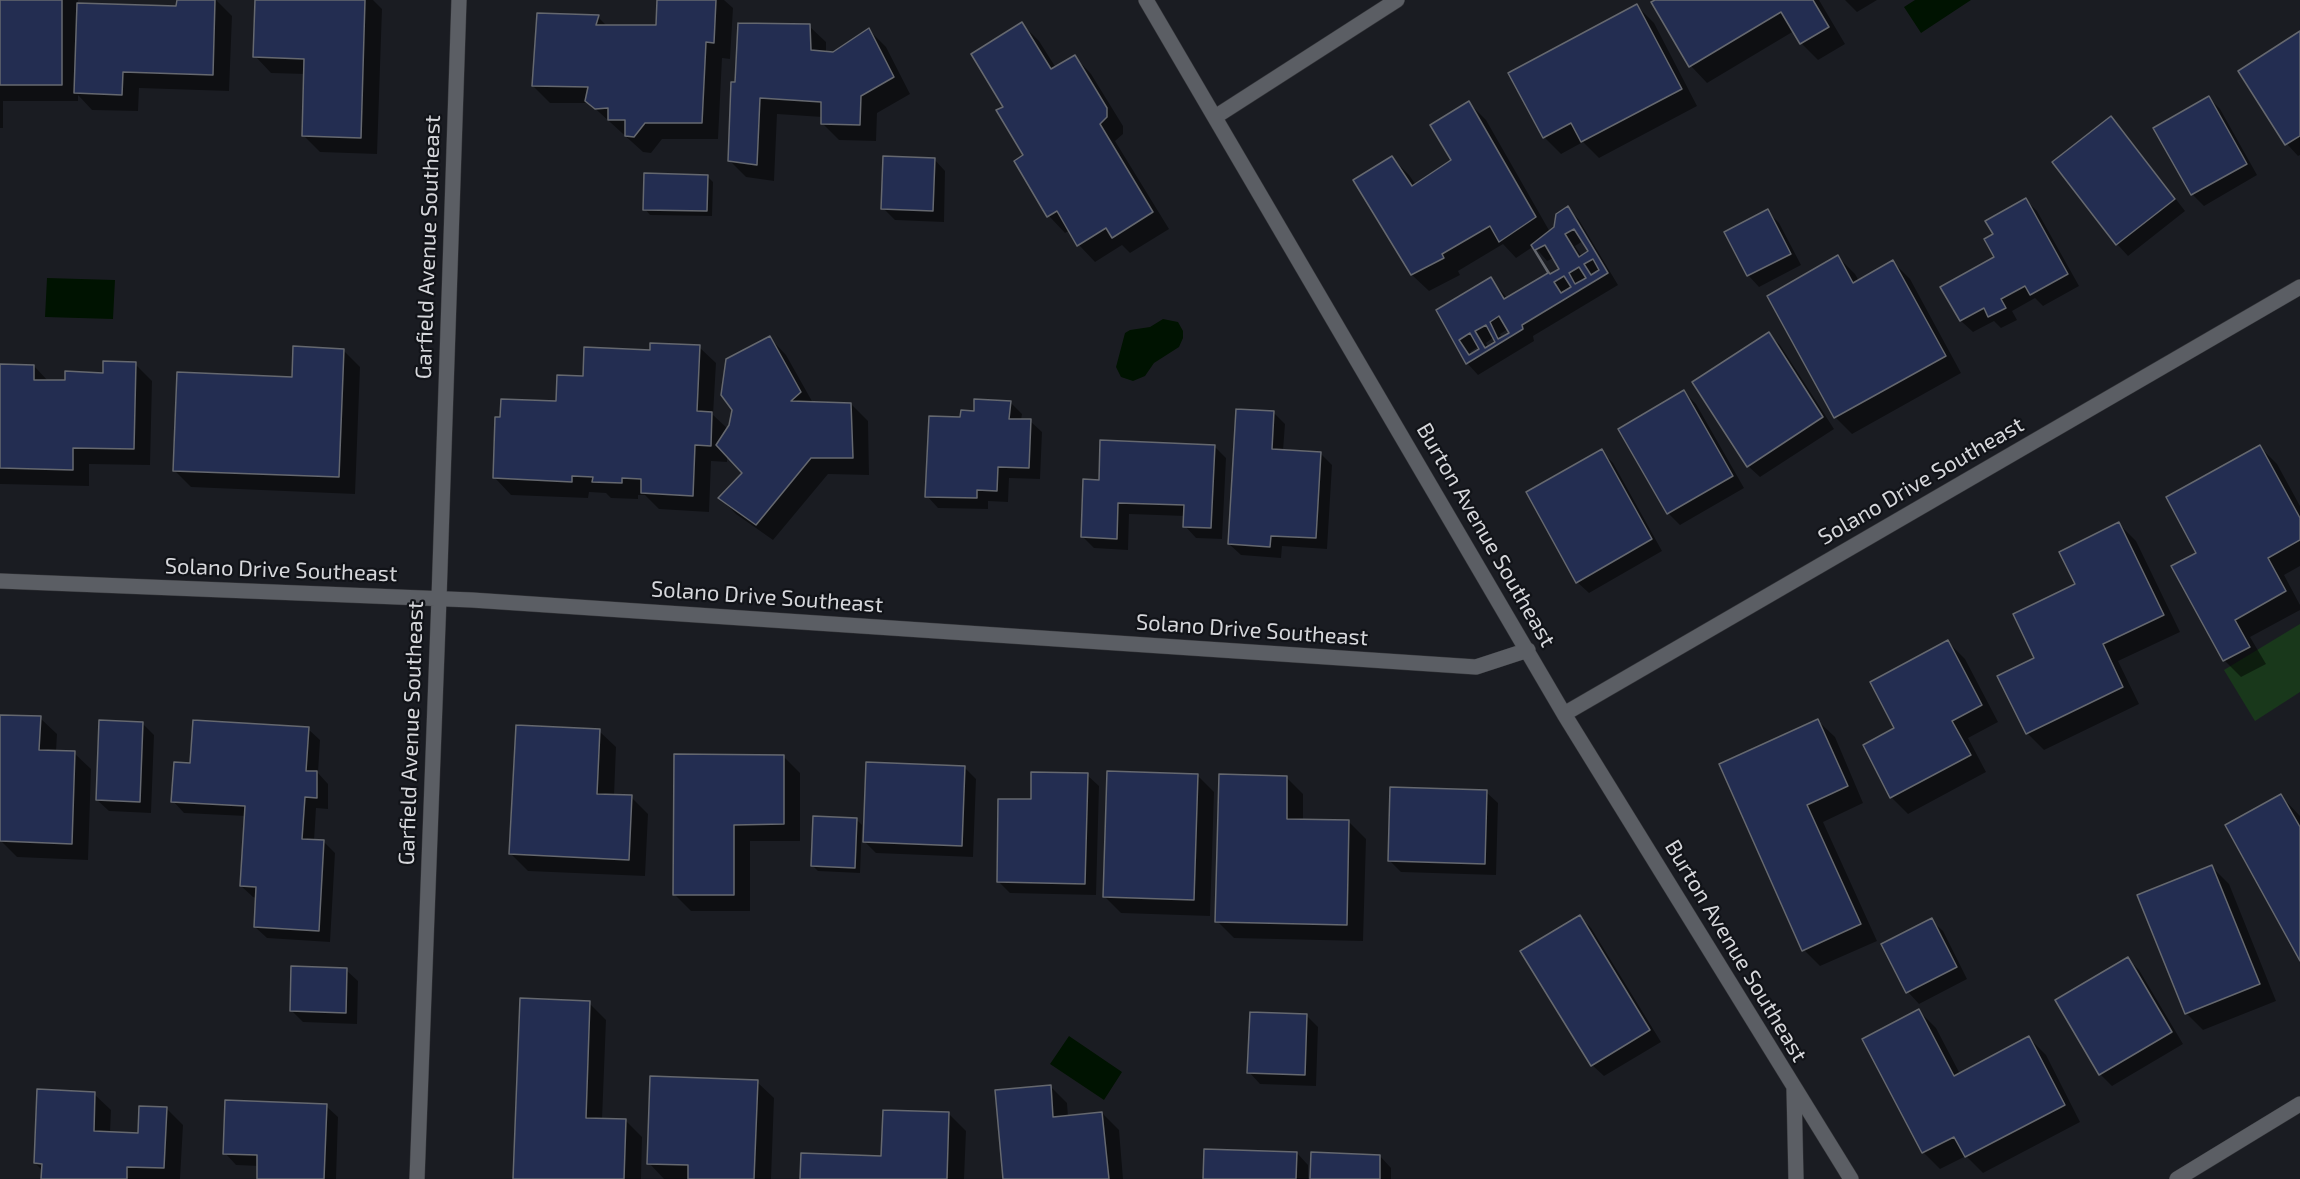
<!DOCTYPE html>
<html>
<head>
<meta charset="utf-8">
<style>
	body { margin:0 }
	canvas { display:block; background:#1a1c22 }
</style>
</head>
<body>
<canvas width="2300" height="1179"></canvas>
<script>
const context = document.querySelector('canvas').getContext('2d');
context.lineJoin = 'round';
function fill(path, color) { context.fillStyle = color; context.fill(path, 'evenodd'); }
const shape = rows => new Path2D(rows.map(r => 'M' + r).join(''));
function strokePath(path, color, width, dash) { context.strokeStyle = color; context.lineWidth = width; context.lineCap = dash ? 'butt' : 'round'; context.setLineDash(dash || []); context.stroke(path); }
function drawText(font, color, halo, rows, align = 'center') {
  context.font = font + ' "Exo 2",sans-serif'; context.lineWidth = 4.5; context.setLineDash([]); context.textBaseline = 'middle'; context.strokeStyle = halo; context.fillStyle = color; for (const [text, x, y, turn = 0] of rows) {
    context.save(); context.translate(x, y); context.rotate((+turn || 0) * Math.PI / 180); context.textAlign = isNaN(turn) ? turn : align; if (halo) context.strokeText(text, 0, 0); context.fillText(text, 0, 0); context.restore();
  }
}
const green = shape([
	[2300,624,2300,692,2255,721,2224,670]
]);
const water = shape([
	[1915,0,1971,0,1921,33,1904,7],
	[47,278,115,280,113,319,45,317],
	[1163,319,1178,322,1183,331,1183,338,1179,347,1154,363,1145,376,1133,381,1121,377,1116,367,1125,333,1130,330,1150,327],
	[1069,1036,1122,1072,1104,1100,1050,1064]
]);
const shadow = shape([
	[0,0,78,0,78,4,178,8,178,0,216,0,232,16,229,91,139,88,138,111,92,110,78,95,78,101,3,101,3,128,0,128],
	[257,0,373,0,382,9,377,154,320,152,303,135,305,74,271,73,255,56],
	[658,0,724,0,733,8,730,59,722,58,718,139,662,139,651,153,643,152,589,103,550,103,533,86,598,17,607,26,658,27],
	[1658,0,1819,0,1845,44,1818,60,1801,43,1794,31,1707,83,1691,66],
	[1845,0,1877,0,1857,12],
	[1637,6,1654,23,1697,106,1599,158,1583,142,1561,154,1544,137],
	[1022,24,1039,41,1056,68,1075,57,1091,74,1123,126,1123,134,1115,141,1169,229,1130,253,1122,245,1095,262,1079,245,1070,230,1065,233,1049,216,1005,107],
	[809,26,826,42,826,53,833,53,869,30,886,47,910,94,877,113,876,141,839,140,822,123,822,117,777,114,774,181,746,177,729,160,737,84],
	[2300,33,2300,155,2298,156,2287,144,2240,71],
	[2209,98,2220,109,2257,175,2204,206,2193,195,2155,128],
	[1469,103,1486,120,1550,232,1568,208,1579,220,1618,285,1533,336,1534,341,1478,375,1467,363,1438,311,1491,279,1508,299,1561,269,1554,258,1547,261,1534,246,1516,258,1503,244,1458,271,1460,275,1429,291,1412,275,1355,181,1392,158,1409,175,1416,185,1453,160],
	[1583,241,1590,251,1582,257,1575,246],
	[1508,329,1511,334,1502,338,1500,334],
	[1494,337,1497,342,1488,347,1486,343],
	[1479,346,1481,350,1472,355,1470,352],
	[2111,118,2122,129,2185,211,2128,256,2117,244],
	[934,159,945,171,944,222,895,220,883,208],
	[707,176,713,182,712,216,650,215,645,209],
	[2026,200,2037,211,2079,286,2043,306,2035,298,2012,311,2017,320,2001,328,1994,321,1973,332,1961,321,1942,288,1996,257,1995,234],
	[1767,211,1779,223,1801,265,1759,287,1748,275],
	[1838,257,1855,274,1859,281,1893,262,1910,279,1961,373,1852,434,1835,417],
	[1769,334,1780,345,1834,429,1760,477,1748,466],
	[770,338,786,355,813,403,851,404,868,421,869,475,828,474,773,540,736,514,720,498,744,473,727,455,727,462,711,461,709,512,659,509,645,495,638,495,638,499,611,498,606,493,589,492,588,498,511,495,495,478,557,403,584,378,651,352,699,347,716,363,713,415,728,429],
	[343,350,360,367,355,494,191,487,174,470,294,378],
	[135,364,152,381,150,465,89,464,89,486,0,484,0,365,34,366,49,382,66,382,105,374],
	[1684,392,1696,404,1744,488,1680,525,1668,513],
	[1010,402,1022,414,1021,420,1030,421,1042,432,1040,479,1009,478,1008,502,988,501,988,509,938,508,927,496,962,419,975,412],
	[1273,412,1285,424,1283,451,1320,453,1332,465,1327,549,1282,546,1281,558,1241,555,1229,544],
	[1214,446,1226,458,1222,539,1196,538,1185,526,1185,516,1129,514,1128,550,1094,548,1083,537,1100,481],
	[2260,447,2277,464,2300,506,2300,566,2284,575,2300,605,2300,610,2250,637,2266,664,2241,677,2224,660,2173,566,2198,553],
	[1601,451,1613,463,1662,551,1589,593,1577,582],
	[2119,524,2136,541,2180,632,2118,661,2139,704,2044,750,2027,733,2036,659,2077,585],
	[1948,642,1965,659,1998,722,1968,738,1986,772,1908,814,1891,797,1896,729],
	[0,716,40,718,57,734,56,752,74,753,91,769,88,860,17,857,0,840],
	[1818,721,1835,737,1863,803,1823,822,1877,941,1820,966,1804,950,1721,765],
	[142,723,154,735,151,813,109,811,97,800],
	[308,729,320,740,318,773,328,784,328,809,316,808,314,841,324,842,335,853,330,942,267,938,255,927,257,898,253,897,241,886,246,816,184,813,173,801,192,764],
	[599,731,616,747,614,796,631,797,648,814,645,876,528,871,511,854],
	[783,756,800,773,800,841,750,841,750,911,691,911,674,894],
	[964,767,976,779,973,857,876,853,865,842],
	[1087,775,1099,786,1096,895,1010,893,999,882,1032,801],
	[1197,775,1214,792,1210,916,1121,913,1104,896],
	[1287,778,1303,794,1303,821,1349,822,1366,839,1363,941,1234,938,1217,921],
	[1486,792,1498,803,1496,875,1401,872,1389,860],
	[2281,796,2300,816,2300,958],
	[856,819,862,825,860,873,818,871,813,866],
	[2212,867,2229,884,2276,1001,2203,1030,2187,1014,2139,896],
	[1580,917,1591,928,1661,1042,1604,1076,1592,1065],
	[1931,920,1943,931,1967,979,1919,1004,1908,992,1883,944],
	[2128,959,2139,970,2183,1044,2112,1086,2100,1074,2057,1000],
	[346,970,358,981,357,1024,303,1022,291,1010],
	[589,1003,606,1020,602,1120,625,1120,642,1137,641,1179,515,1179],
	[1919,1011,1936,1028,1960,1074,2029,1038,2046,1055,2080,1122,1983,1173,1966,1156,1940,1169,1923,1152],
	[1306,1015,1318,1027,1316,1086,1260,1084,1249,1072],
	[757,1082,774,1098,771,1179,664,1179,649,1163],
	[1050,1086,1067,1103,1068,1117,1102,1113,1119,1130,1123,1179,1005,1179],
	[94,1094,111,1110,110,1133,139,1135,166,1108,183,1125,180,1179,43,1179,43,1171,35,1163],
	[326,1106,338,1117,336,1179,258,1179,259,1166,236,1165,225,1153],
	[949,1114,966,1131,964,1179,802,1179,882,1157],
	[1297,1153,1308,1165,1308,1179,1204,1179],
	[1380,1156,1391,1168,1391,1179,1311,1179]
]);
const building = shape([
	[0,0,62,0,62,85,0,85,0,0],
	[177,0,215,0,213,75,123,72,122,95,74,93,77,3,176,6,177,0],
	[255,0,365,0,361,138,302,136,304,59,253,57,255,0],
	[657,0,716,0,714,43,706,42,702,123,645,123,634,137,625,136,625,120,608,120,608,108,595,109,585,101,588,87,532,86,537,13,599,15,596,25,656,25,657,0],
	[1655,0,1813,0,1829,27,1800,44,1781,12,1689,67,1651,2,1655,0],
	[1637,4,1682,89,1581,142,1571,123,1543,138,1508,73,1637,4],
	[1022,22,1051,69,1075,55,1107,108,1107,117,1100,124,1153,212,1112,238,1106,228,1077,246,1057,211,1047,217,1014,161,1023,155,996,110,1003,107,971,54,1022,22],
	[738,23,810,24,811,50,833,52,869,28,894,77,861,96,860,125,821,124,821,102,760,98,757,165,728,161,731,82,735,82,738,23],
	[2300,31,2300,136,2285,145,2238,71,2300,31],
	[2209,96,2247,164,2191,195,2153,128,2209,96],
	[1469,101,1536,217,1499,242,1490,226,1442,254,1444,258,1411,275,1353,180,1392,156,1412,186,1451,160,1430,125,1469,101],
	[2111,116,2175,199,2116,245,2052,162,2111,116],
	[883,156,935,158,933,211,881,209,883,156],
	[644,173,708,175,707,211,643,210,644,173],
	[2026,198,2068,274,2030,295,2025,286,2001,299,2006,308,1988,317,1984,308,1960,321,1940,287,1994,257,1984,239,1993,234,1985,221,2026,198],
	[1568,206,1608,273,1522,325,1523,329,1466,364,1436,310,1491,277,1504,299,1548,273,1531,245,1554,227,1556,214,1568,206],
	[1574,229,1588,251,1579,257,1565,234,1574,229],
	[1545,245,1559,269,1550,274,1535,250,1545,245],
	[1593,259,1599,270,1591,275,1584,264,1593,259],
	[1579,267,1586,278,1575,284,1569,273,1579,267],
	[1564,276,1571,287,1561,293,1554,282,1564,276],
	[1499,316,1509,333,1498,339,1490,322,1499,316],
	[1486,325,1495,342,1485,348,1475,331,1486,325],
	[1470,333,1479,349,1469,355,1459,340,1470,333],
	[1768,209,1791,254,1747,276,1724,232,1768,209],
	[1838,255,1853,283,1893,260,1946,356,1834,418,1767,296,1838,255],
	[1769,332,1823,417,1747,467,1692,382,1769,332],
	[770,336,801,392,791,401,851,403,853,458,811,458,756,525,718,498,742,473,716,445,729,425,732,410,721,395,726,359,770,336],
	[650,343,700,345,697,411,712,412,711,446,695,445,693,496,641,493,641,479,622,478,622,483,592,482,593,477,572,476,572,482,493,478,495,417,500,417,501,399,556,401,557,375,583,376,584,347,650,350,650,343],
	[293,346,344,349,339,477,173,471,177,372,292,377,293,346],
	[103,361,136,362,134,449,73,448,73,470,0,468,0,364,34,365,34,380,65,380,65,371,103,373,103,361],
	[1684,390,1733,476,1667,514,1618,429,1684,390],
	[974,399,1011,401,1009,419,1031,419,1029,468,998,467,997,491,977,490,977,498,925,497,929,416,960,417,961,410,974,411,974,399],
	[1236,409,1274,411,1272,449,1321,452,1316,538,1271,536,1270,547,1228,544,1236,409],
	[1100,440,1215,445,1211,528,1183,527,1184,505,1118,503,1117,539,1081,537,1083,479,1099,480,1100,440],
	[2260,445,2300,518,2300,540,2268,558,2286,591,2235,620,2250,647,2223,661,2171,566,2196,553,2166,497,2260,445],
	[1602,449,1652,539,1576,583,1526,492,1602,449],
	[2119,522,2164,615,2103,644,2123,687,2026,734,1997,676,2034,658,2013,614,2075,584,2059,552,2119,522],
	[1948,640,1982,705,1952,721,1971,755,1890,798,1863,745,1894,728,1870,682,1948,640],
	[0,715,41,716,39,750,75,751,72,844,0,841,0,715],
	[1818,719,1848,786,1807,805,1861,924,1802,951,1719,764,1818,719],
	[99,720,143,722,140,802,96,800,99,720],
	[193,720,309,727,306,771,317,771,317,798,305,797,302,839,324,840,319,931,254,927,256,887,240,886,245,806,171,802,174,762,190,763,193,720],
	[516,725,600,729,597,794,632,795,629,860,509,854,516,725],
	[674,754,784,755,784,824,734,825,734,895,673,895,674,754],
	[866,762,965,766,962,846,863,842,866,762],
	[1107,771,1198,774,1194,900,1103,897,1107,771],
	[1031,772,1088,773,1085,884,997,882,998,799,1031,799,1031,772],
	[1219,774,1287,776,1287,819,1349,820,1347,925,1215,922,1219,774],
	[1390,787,1487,790,1485,864,1388,861,1390,787],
	[2281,794,2300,827,2300,961,2225,825,2281,794],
	[813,816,857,818,855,868,811,866,813,816],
	[2212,865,2260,984,2185,1014,2137,895,2212,865],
	[1580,915,1650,1030,1591,1066,1520,951,1580,915],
	[1932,918,1957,967,1906,993,1881,944,1932,918],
	[2128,957,2172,1032,2099,1075,2055,1000,2128,957],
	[291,966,347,968,346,1013,290,1011,291,966],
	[520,998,590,1001,586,1118,626,1119,624,1179,513,1179,520,998],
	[1919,1009,1954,1076,2029,1036,2065,1105,1965,1157,1954,1137,1922,1153,1862,1039,1919,1009],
	[1250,1012,1307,1014,1305,1075,1247,1073,1250,1012],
	[650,1076,758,1080,754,1179,688,1179,688,1165,647,1164,650,1076],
	[1051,1085,1053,1117,1102,1112,1109,1179,1003,1179,995,1090,1051,1085],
	[37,1089,95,1092,94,1131,138,1133,139,1106,167,1107,164,1168,127,1167,127,1179,41,1179,42,1164,34,1163,37,1089],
	[225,1100,327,1104,324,1179,257,1179,257,1155,223,1154,225,1100],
	[883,1110,949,1112,947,1179,800,1179,801,1153,881,1156,883,1110],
	[1204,1149,1297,1152,1296,1179,1203,1179,1204,1149],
	[1311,1152,1380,1155,1380,1179,1310,1179,1311,1152]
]);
const minor = shape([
	[1146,0,1564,714,1851,1179],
	[1215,117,1397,0],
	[0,581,472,600,1476,667,1528,650],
	[1564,714,2300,287],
	[1794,1089,1796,1179],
	[417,1179,439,598,459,0]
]);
const tertiary = shape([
	[2177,1179,2300,1104]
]);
const streetNames = [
	["Garfield Avenue Southeast",428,247,-88],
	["Solano Drive Southeast",1921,481,-30],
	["Burton Avenue Southeast",1486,535,60],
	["Solano Drive Southeast",281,570,2],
	["Solano Drive Southeast",767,597,4],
	["Solano Drive Southeast",1252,630,4],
	["Garfield Avenue Southeast",411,733,-88],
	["Burton Avenue Southeast",1736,951,59]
];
fill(green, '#19381b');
fill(water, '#001301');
fill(shadow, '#0007');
fill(building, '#232d51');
strokePath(building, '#65686f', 1.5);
strokePath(minor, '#343539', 16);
strokePath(tertiary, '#343539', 16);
strokePath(minor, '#5b5e64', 15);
strokePath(tertiary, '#5b5e64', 15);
drawText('22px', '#d6d7db', '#111318', streetNames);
</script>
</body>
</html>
